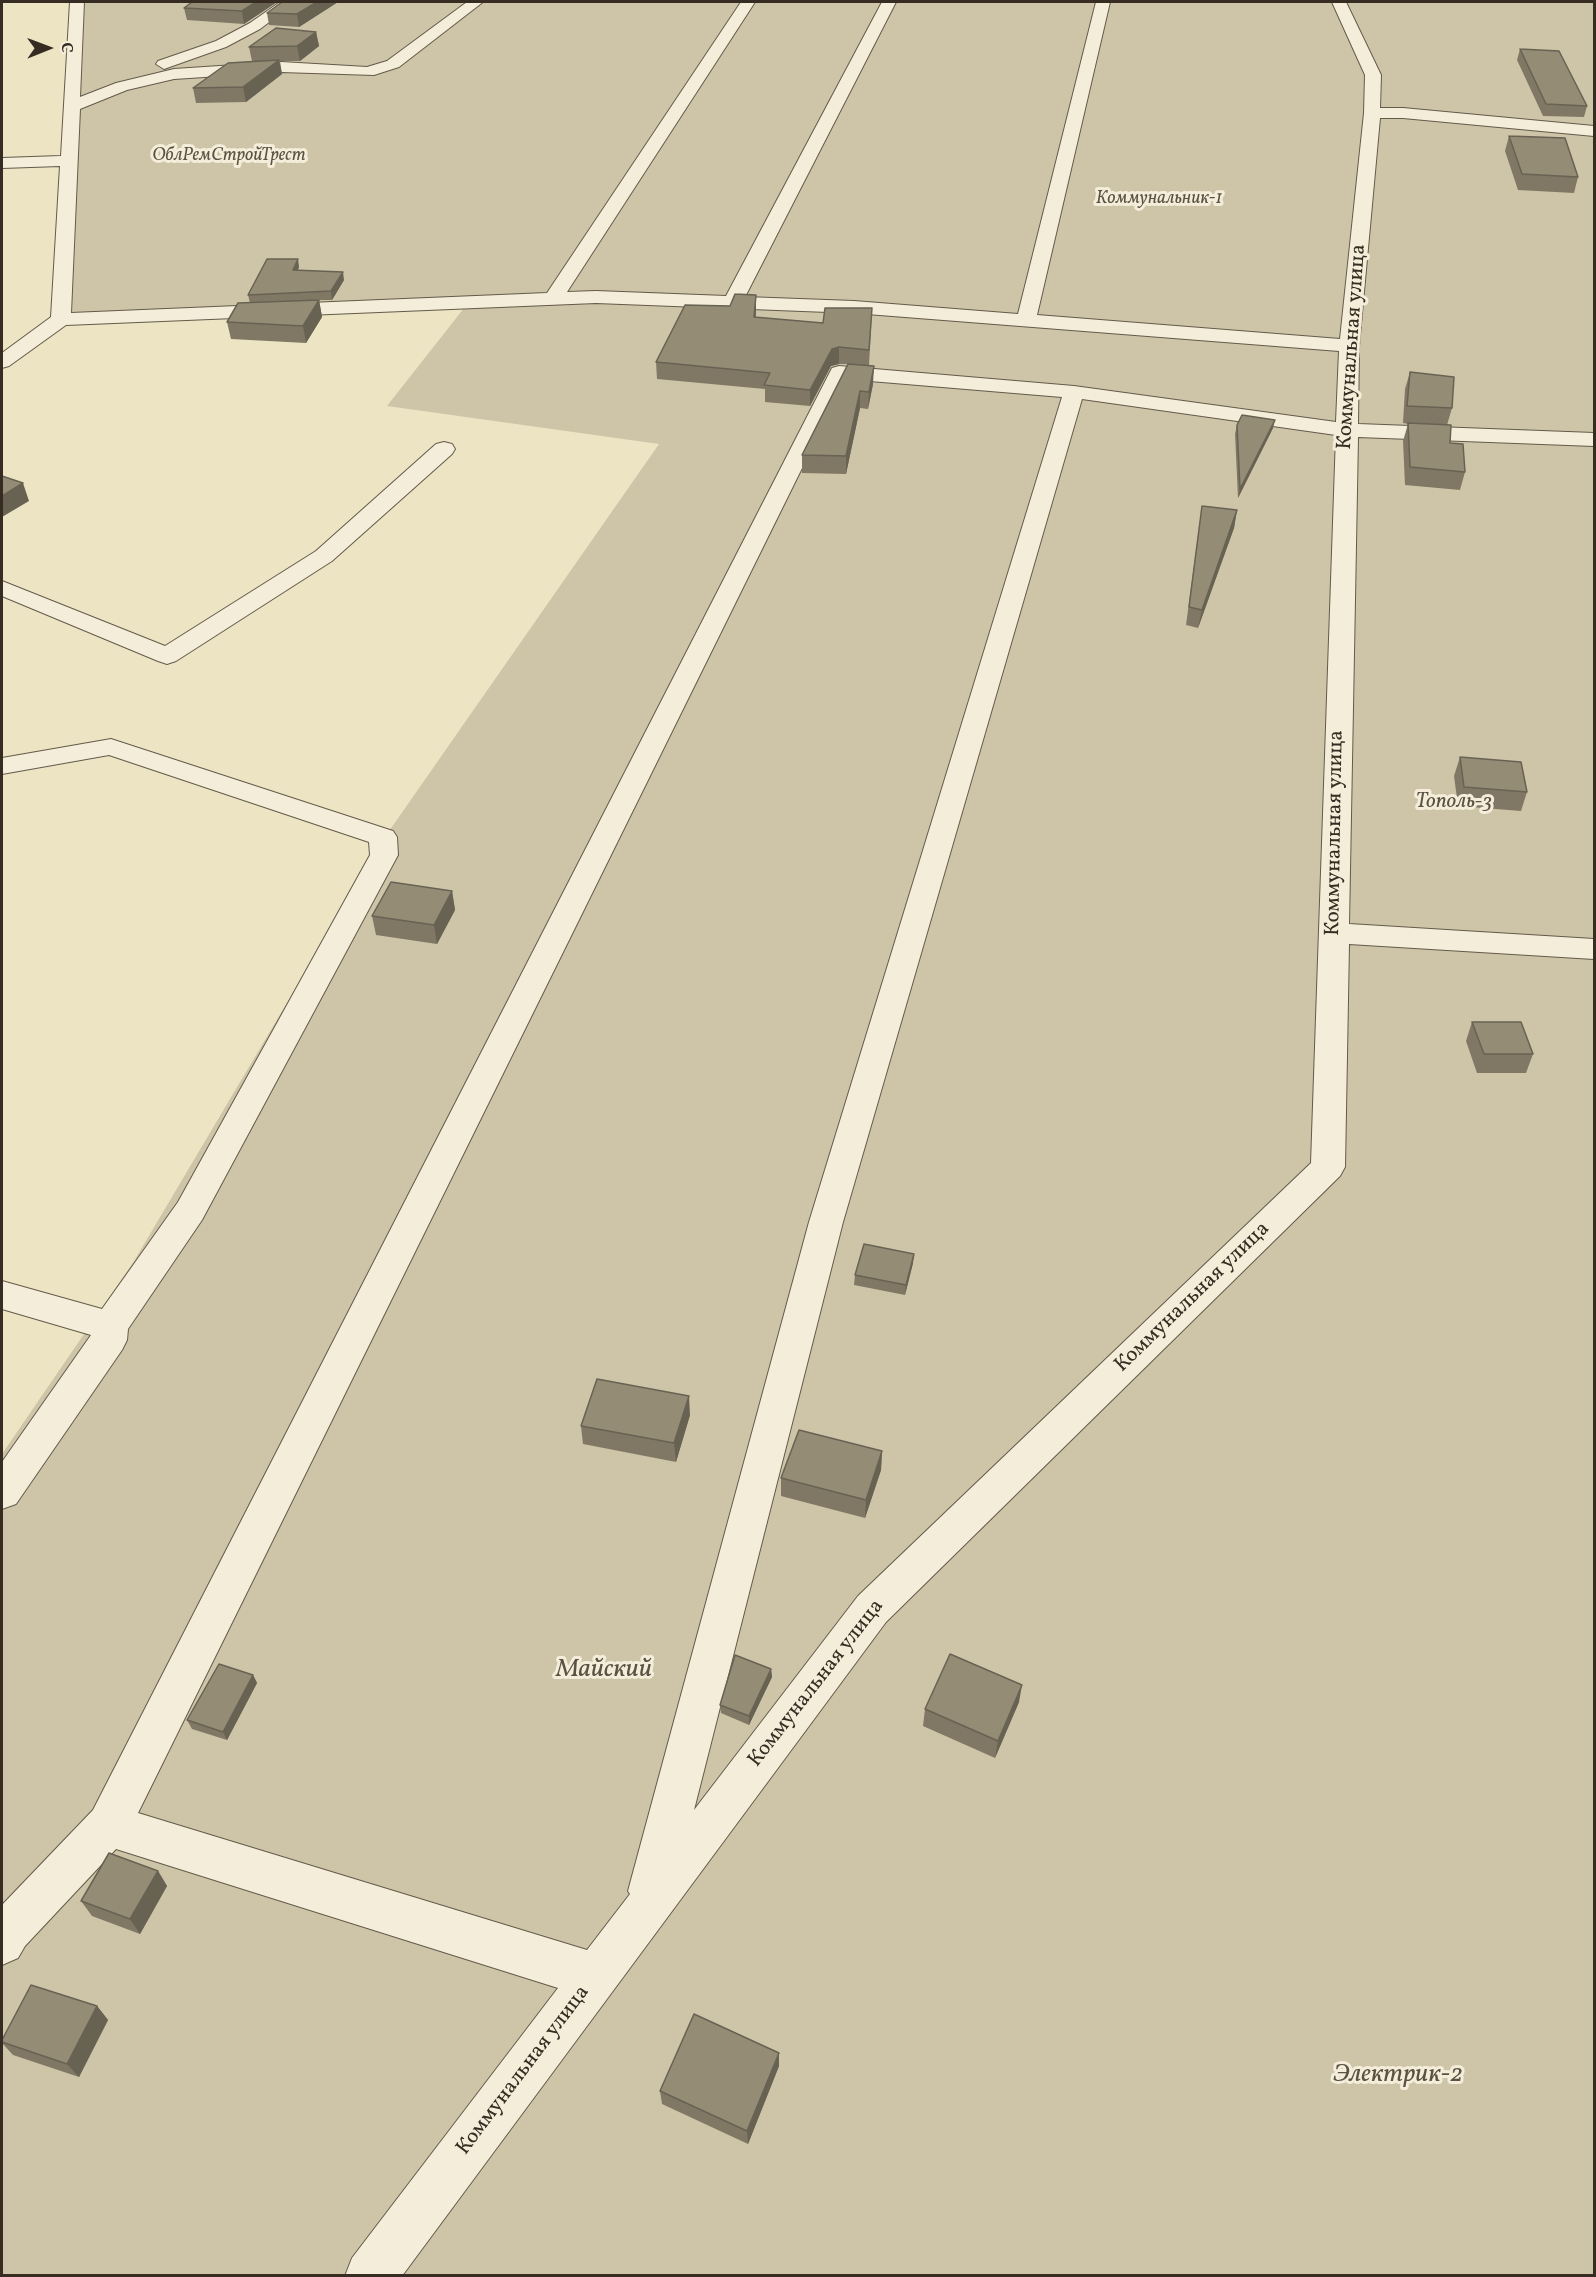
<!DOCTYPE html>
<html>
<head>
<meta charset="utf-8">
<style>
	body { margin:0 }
	#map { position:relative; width:1596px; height:2277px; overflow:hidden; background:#ede4c4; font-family:Vollkorn,serif }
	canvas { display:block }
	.frame { position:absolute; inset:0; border:3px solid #362c22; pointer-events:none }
	.north { position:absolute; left:18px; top:18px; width:60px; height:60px; -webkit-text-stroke:4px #f3edd9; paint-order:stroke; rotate:89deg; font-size:16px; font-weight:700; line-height:24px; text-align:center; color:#362c22 }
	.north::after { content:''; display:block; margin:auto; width:21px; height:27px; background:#362c22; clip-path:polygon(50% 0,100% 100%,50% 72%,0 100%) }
</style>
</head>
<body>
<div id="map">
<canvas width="1596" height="2277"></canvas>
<div class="frame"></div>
<div class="north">С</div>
</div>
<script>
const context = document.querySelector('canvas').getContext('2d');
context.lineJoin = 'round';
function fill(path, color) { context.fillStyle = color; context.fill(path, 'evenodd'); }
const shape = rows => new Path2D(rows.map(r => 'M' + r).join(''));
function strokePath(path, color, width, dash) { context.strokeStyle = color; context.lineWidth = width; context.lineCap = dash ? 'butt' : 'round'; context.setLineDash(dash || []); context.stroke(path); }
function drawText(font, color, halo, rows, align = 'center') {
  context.font = font + ' Vollkorn,serif'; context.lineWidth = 6; context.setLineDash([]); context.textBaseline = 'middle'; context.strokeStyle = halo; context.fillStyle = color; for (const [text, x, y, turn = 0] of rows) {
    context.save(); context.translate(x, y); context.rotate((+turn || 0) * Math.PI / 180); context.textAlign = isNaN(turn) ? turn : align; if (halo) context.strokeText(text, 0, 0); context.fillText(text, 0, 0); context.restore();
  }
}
const green = shape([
	[77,2,1594,2,1594,2275,2,2276,2,1454,134,1261,387,834,659,444,387,406,472,298,61,319]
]);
const minor = shape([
	[70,2,84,2,80,97,116,83,174,69,281,62,367,67,387,61,467,2,483,2,399,67,374,75,281,72,174,79,127,90,80,109,71,313,547,293,741,2,755,2,567,292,596,291,726,296,882,2,896,2,745,297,854,301,1018,314,1096,2,1110,2,1037,315,1340,339,1364,113,1365,75,1332,2,1346,2,1381,75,1380,108,1403,108,1594,126,1594,136,1403,118,1380,118,1359,346,1358,424,1594,433,1594,446,1358,437,1349,924,1594,939,1594,959,1349,944,1345,1167,1340,1176,886,1622,402,2276,345,2276,352,2258,558,1988,116,1849,25,1946,18,1958,2,1965,2,1905,93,1810,832,368,839,366,1074,386,1336,422,1339,351,854,313,596,303,66,325,9,366,2,368,2,353,51,317,60,166,2,168,2,158,61,156,70,2],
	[846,379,1062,397,809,1222,628,1891,630,1894,587,1950,138,1813,846,379],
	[1082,399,1336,435,1311,1163,858,1596,694,1810,843,1222,1082,399],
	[280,2,296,2,260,29,226,47,164,69,156,64,158,61,216,41,250,23,280,2],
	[444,442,452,444,455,449,452,454,332,561,176,661,167,664,158,661,2,596,2,581,165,646,316,551,436,444,444,442],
	[111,739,393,831,397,837,398,855,202,1220,128,1329,127,1340,122,1350,16,1504,2,1509,2,1462,91,1335,2,1309,2,1281,102,1309,178,1202,370,855,369,842,109,755,2,774,2,758,111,739]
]);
const wall = shape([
	[277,2,244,24,187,20,184,8],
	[338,2,299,27,269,25,267,13],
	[316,32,319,46,300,61,280,61,282,74,246,102,196,103,193,88,252,61,249,47],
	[1520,49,1587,106,1584,117,1543,116,1517,60],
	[1509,136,1578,177,1574,193,1518,190,1505,151],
	[299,267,298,270,344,280,332,300,319,300,322,317,306,343,231,339,227,322,250,303,248,295],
	[756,295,756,317,823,323,872,308,869,366,873,384,868,409,860,408,846,474,802,473,802,455,848,364,839,364,831,366,810,406,765,402,765,389,657,379,656,362,730,306],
	[1410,372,1452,408,1447,425,1450,443,1465,472,1460,490,1405,485,1403,441,1408,424,1403,423,1405,389],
	[1237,425,1273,428,1238,498,1235,434],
	[1202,506,1237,510,1234,528,1198,628,1186,625],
	[1460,757,1527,792,1521,811,1458,806,1454,776],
	[452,891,455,910,437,944,376,935,372,916],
	[1472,1022,1533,1054,1526,1073,1477,1073,1466,1041],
	[913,1263,905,1295,854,1285,855,1275],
	[690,1415,676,1462,583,1444,581,1426],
	[882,1451,881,1470,865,1518,781,1496,781,1478],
	[771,1669,772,1677,749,1725,721,1713,720,1705],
	[253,1675,257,1683,227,1740,192,1729,187,1720],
	[1019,1702,995,1758,923,1726,925,1709],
	[158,1871,167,1886,140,1934,92,1916,81,1901],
	[97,2006,108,2020,79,2077,13,2055,2,2043,2,2040],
	[779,2066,748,2144,662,2104,660,2091]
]);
const shadedWall = shape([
	[256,2,277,2,244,24,242,11],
	[317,2,338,2,299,27,297,14],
	[316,32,319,46,300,61,297,46],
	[279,60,282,74,246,102,243,87],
	[298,259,299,267,294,278,293,270],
	[343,272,344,280,332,300,331,291],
	[756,295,756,311,754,334,754,317],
	[319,300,322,317,306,343,303,326],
	[839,347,839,364,831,366,810,406,810,390,832,349],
	[874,366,873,384,868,409,869,392],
	[860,391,860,408,846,474,846,456],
	[1275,420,1273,428,1238,498,1240,489],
	[23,483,29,501,2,517,2,496],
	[1237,510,1234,528,1198,628,1202,610],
	[452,891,455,910,437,944,434,925],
	[914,1254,913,1263,905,1295,906,1285],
	[689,1396,690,1415,676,1462,674,1443],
	[882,1451,881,1470,865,1518,866,1500],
	[771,1669,772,1677,749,1725,749,1716],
	[253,1675,257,1683,227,1740,223,1732],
	[1022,1685,1019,1702,995,1758,998,1741],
	[158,1871,167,1886,140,1934,130,1919],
	[97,2006,108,2020,79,2077,67,2064],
	[779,2053,779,2066,748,2144,747,2131]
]);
const building = shape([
	[192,2,256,2,242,11,184,8,192,2],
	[282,2,317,2,297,14,267,13,282,2],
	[276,28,316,32,297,46,249,47,276,28],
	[1520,49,1559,51,1587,106,1546,104,1520,49],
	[279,60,243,87,193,88,228,63,279,60],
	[1509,136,1565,138,1578,177,1522,174,1509,136],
	[267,259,298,259,293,270,343,272,331,291,248,295,267,259],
	[735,294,756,295,754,317,823,323,825,308,872,308,869,350,839,347,832,349,810,390,764,385,770,373,656,362,685,305,730,306,735,294],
	[319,300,303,326,227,322,238,303,319,300],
	[848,364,874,366,869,392,860,391,846,456,802,455,848,364],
	[1410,372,1454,377,1452,408,1407,406,1410,372],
	[1242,415,1275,420,1240,489,1237,425,1242,415],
	[1408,423,1451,425,1450,443,1463,444,1465,472,1410,467,1408,423],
	[2,476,23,483,2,496,2,476],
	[1202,506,1237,510,1202,610,1189,607,1202,506],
	[1460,757,1521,762,1527,792,1464,787,1460,757],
	[391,882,452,891,434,925,372,916,391,882],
	[1472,1022,1521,1022,1533,1054,1484,1054,1472,1022],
	[864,1244,914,1254,906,1285,855,1275,864,1244],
	[597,1379,689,1396,674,1443,581,1426,597,1379],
	[799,1430,882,1451,866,1500,781,1478,799,1430],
	[950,1654,1022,1685,998,1741,925,1709,950,1654],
	[735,1655,771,1669,749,1716,720,1705,735,1655],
	[219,1664,253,1675,223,1732,187,1720,219,1664],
	[109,1853,158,1871,130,1919,81,1901,109,1853],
	[31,1985,97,2006,67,2064,2,2042,2,2040,31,1985],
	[694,2014,779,2053,747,2131,660,2091,694,2014]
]);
const farParknames = [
	["ОблРемСтройТрест",229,157],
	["Коммунальник-1",1159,200]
];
const streetNames = [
	["Коммунальная улица",1353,347,-86],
	["Коммунальная улица",1336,833,-89],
	["Коммунальная улица",1193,1298,-44],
	["Коммунальная улица",817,1684,-52],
	["Коммунальная улица",524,2071,-53]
];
const parkNames = [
	["Тополь-3",1454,803]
];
const nearParknames = [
	["Майский",604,1671],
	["Электрик-2",1398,2076]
];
fill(green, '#cec5a8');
strokePath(minor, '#645a4a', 2);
fill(minor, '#f3edd9');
fill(wall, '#807865');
fill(shadedWall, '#686253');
fill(building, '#958c76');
strokePath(building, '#686253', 1.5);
drawText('italic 18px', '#5c5244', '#f3edd9', farParknames);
drawText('21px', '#362c22', '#f3edd9', streetNames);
drawText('italic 21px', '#5c5244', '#f3edd9', parkNames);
drawText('italic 26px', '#5c5244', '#f3edd9', nearParknames);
</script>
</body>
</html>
